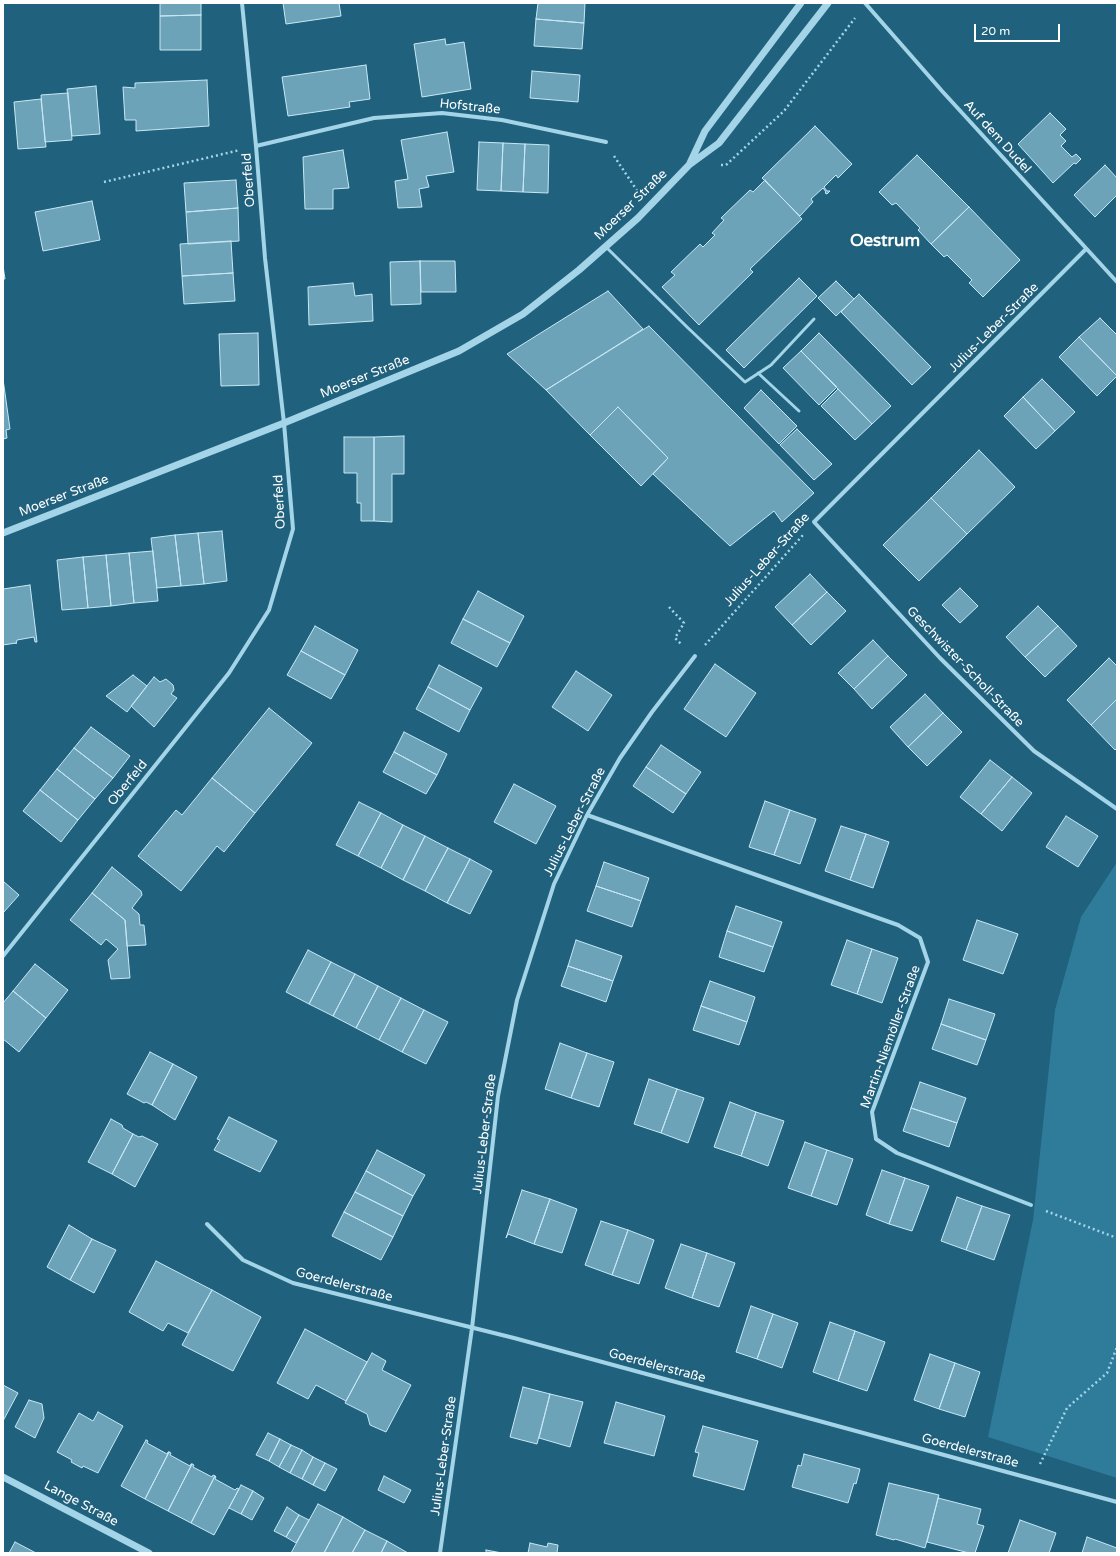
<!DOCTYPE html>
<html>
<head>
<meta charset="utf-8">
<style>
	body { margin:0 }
	#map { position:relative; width:1120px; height:1556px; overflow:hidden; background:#20617d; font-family:"Varela Round",sans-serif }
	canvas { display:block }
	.frame { position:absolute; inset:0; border:4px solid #fff; pointer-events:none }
	.scale { position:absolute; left:974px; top:24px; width:86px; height:18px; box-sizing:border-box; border:2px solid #fff; border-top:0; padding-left:5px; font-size:12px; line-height:14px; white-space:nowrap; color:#fff; -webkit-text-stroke:3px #20617d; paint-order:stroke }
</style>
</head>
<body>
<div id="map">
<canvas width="1120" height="1556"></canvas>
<div class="frame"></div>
<div class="scale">20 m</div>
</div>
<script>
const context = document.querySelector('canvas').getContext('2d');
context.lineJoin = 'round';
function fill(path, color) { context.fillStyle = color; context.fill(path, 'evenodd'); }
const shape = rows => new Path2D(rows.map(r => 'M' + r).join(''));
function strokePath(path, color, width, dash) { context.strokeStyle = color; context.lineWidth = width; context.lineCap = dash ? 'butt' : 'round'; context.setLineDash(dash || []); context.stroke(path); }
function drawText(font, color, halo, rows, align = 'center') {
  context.font = font + ' "Varela Round",sans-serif'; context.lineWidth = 4; context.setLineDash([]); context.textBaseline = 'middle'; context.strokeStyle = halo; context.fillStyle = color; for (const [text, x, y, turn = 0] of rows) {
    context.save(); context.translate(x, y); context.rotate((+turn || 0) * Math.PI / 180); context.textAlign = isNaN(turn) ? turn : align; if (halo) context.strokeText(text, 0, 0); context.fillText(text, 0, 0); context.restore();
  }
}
const green = shape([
	[1117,862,1117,1478,988,1437,1033,1220,1055,1010,1081,917]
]);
const building = shape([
	[160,3,201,3,201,15,160,16,160,3],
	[283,3,339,3,341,16,286,24,283,3],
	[538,3,585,3,584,23,536,19,538,3],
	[201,15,201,50,160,50,160,16,201,15],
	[536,19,584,23,582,49,534,46,536,19],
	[445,39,446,45,464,42,471,89,422,97,414,44,445,39],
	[366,65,370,99,349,102,350,107,288,116,282,77,366,65],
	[532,71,580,75,578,102,530,98,532,71],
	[207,80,209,126,136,131,136,120,125,120,123,87,135,88,135,83,207,80],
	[96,86,100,134,72,136,67,89,96,86],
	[68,93,72,140,45,142,41,95,68,93],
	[41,99,46,147,18,149,14,102,41,99],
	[1050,113,1066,129,1060,135,1066,141,1061,146,1072,157,1076,154,1081,159,1076,164,1074,163,1053,183,1018,144,1050,113],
	[815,126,852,164,838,178,836,175,824,187,827,191,830,191,827,194,825,193,826,192,823,188,811,199,813,202,800,216,762,178,815,126],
	[447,132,454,172,426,176,429,187,419,189,422,207,398,208,395,181,408,179,401,140,447,132],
	[479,142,503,143,501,191,477,190,479,142],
	[503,143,525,144,523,192,501,191,503,143],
	[525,144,549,145,548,193,523,192,525,144],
	[343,150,349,188,333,189,333,209,305,209,303,157,343,150],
	[917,155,969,207,931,244,918,230,920,228,896,203,892,205,879,192,917,155],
	[1105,165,1117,178,1117,195,1095,217,1074,195,1105,165],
	[236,180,238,208,186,212,184,183,236,180],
	[765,180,802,219,750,269,753,272,699,325,662,287,675,275,671,272,700,244,703,247,715,235,712,233,724,220,721,218,750,190,753,192,765,180],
	[92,201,100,240,43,251,35,212,92,201],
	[969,207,1020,260,983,297,969,283,972,280,947,255,944,257,931,244,969,207],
	[238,208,239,241,188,244,186,212,238,208],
	[231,241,233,273,182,276,180,244,231,241],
	[420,261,455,261,456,292,421,292,420,261],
	[420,261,421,304,391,305,390,262,420,261],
	[3,266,5,279,3,279,3,266],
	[233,273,235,301,184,304,182,276,233,273],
	[799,278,817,296,744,368,726,350,799,278],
	[836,281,854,299,836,316,818,298,836,281],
	[353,283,355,296,372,294,373,321,309,325,308,287,353,283],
	[608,291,643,329,546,390,507,354,608,291],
	[859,294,931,367,912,385,841,312,859,294],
	[1100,318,1117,335,1117,376,1079,337,1100,318],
	[649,326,814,493,782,522,774,511,730,546,653,474,668,458,618,407,590,435,546,390,649,326],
	[258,333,259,385,221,386,219,334,258,333],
	[819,333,891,406,872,424,801,351,819,333],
	[1079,337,1117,376,1097,396,1059,357,1079,337],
	[801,351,837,387,819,405,783,368,801,351],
	[3,379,10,429,6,430,7,438,3,439,3,379],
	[1042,379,1075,412,1055,431,1023,397,1042,379],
	[838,389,872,424,855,440,821,406,838,389],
	[761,390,797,426,779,444,744,408,761,390],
	[1023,397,1055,431,1036,449,1004,416,1023,397],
	[618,407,668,458,641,486,590,435,618,407],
	[797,429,832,464,814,480,780,445,797,429],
	[404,436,404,474,392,474,392,522,374,521,374,437,404,436],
	[344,437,374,437,374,521,361,521,361,503,357,503,357,473,344,473,344,437],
	[979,450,1015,487,967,534,931,498,979,450],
	[931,498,967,534,919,581,883,545,931,498],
	[222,531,227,581,204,584,198,533,222,531],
	[198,533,204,584,181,586,175,535,198,533],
	[175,535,181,586,157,588,151,538,175,535],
	[153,551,158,601,134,603,129,553,153,551],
	[129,553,134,603,111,606,106,555,129,553],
	[106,555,111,606,88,608,83,557,106,555],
	[83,557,88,608,62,610,57,560,83,557],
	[810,574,827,592,792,625,775,607,810,574],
	[30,585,37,642,35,642,34,637,17,640,16,644,16,643,3,645,3,589,30,585],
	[960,588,978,606,960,623,942,605,960,588],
	[478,591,524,616,510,643,463,619,478,591],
	[827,592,846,611,811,645,792,625,827,592],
	[1038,606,1058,626,1025,657,1006,637,1038,606],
	[463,619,510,643,497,667,451,643,463,619],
	[315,626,358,650,345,675,301,651,315,626],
	[1058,626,1077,646,1045,677,1025,657,1058,626],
	[873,640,888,656,854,689,838,673,873,640],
	[301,651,345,675,331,699,287,675,301,651],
	[888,656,907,675,872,709,854,689,888,656],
	[1109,658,1117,666,1117,699,1091,725,1067,700,1109,658],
	[715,664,756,693,726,737,684,709,715,664],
	[439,665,482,688,470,710,428,687,439,665],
	[576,671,612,695,588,731,552,707,576,671],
	[133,675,147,686,127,712,106,696,133,675],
	[154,677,160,682,166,679,173,685,174,690,171,694,177,698,154,727,131,706,154,677],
	[428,687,470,710,459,732,416,709,428,687],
	[925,694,943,713,908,747,890,727,925,694],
	[1117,699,1117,748,1115,750,1091,725,1117,699],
	[269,708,312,743,255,813,212,778,269,708],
	[943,713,962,732,927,766,908,747,943,713],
	[91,727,130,756,113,778,74,748,91,727],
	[404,732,447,754,437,775,394,752,404,732],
	[661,745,701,772,686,794,646,767,661,745],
	[74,748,113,778,95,799,57,769,74,748],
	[394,752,437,775,426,794,383,772,394,752],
	[990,760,1012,777,981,814,960,797,990,760],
	[646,767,686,794,673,813,633,786,646,767],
	[57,769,95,799,78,820,40,790,57,769],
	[1012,777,1032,793,1002,831,981,814,1012,777],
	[212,778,255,813,224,852,217,846,181,891,138,856,176,810,182,815,212,778],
	[514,784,556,806,536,844,494,822,514,784],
	[40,790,78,820,61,842,23,811,40,790],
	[765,801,790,810,774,855,749,847,765,801],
	[359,802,381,813,358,856,336,845,359,802],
	[790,810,816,819,800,864,774,855,790,810],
	[381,813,403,825,381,868,358,856,381,813],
	[1066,816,1098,836,1078,867,1046,847,1066,816],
	[403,825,425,836,403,880,381,868,403,825],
	[841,826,866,834,850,880,825,871,841,826],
	[866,834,889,842,873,888,850,880,866,834],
	[425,836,448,848,425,891,403,880,425,836],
	[448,848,470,859,447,903,425,891,448,848],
	[470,859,492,871,470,914,447,903,470,859],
	[604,862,649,878,641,901,596,886,604,862],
	[112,867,141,891,142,895,132,908,139,914,140,925,144,925,146,945,127,946,125,920,92,893,112,867],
	[3,881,19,895,3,913,3,881],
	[596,886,641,901,632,927,587,911,596,886],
	[92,893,125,920,130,978,111,979,108,960,118,949,106,939,101,945,70,920,92,893],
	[736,906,782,922,773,947,727,931,736,906],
	[977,920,1018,934,1003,974,963,960,977,920],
	[727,931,773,947,764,972,719,957,727,931],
	[576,940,622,956,613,981,568,966,576,940],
	[847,940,872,949,857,994,831,985,847,940],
	[872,949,898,958,882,1003,857,994,872,949],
	[308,950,331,962,309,1004,286,992,308,950],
	[331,962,355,974,333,1016,309,1004,331,962],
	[35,964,68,990,46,1018,13,991,35,964],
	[568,966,613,981,606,1002,561,986,568,966],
	[355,974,378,986,356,1028,333,1016,355,974],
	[710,981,755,997,747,1022,701,1006,710,981],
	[378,986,401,998,379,1040,356,1028,378,986],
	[13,991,46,1018,19,1052,3,1039,3,1003,13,991],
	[401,998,424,1010,402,1052,379,1040,401,998],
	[949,999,995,1014,986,1040,941,1024,949,999],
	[701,1006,747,1022,739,1045,693,1030,701,1006],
	[424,1010,448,1022,426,1064,402,1052,424,1010],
	[941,1024,986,1040,977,1065,932,1049,941,1024],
	[560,1043,587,1053,571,1098,545,1089,560,1043],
	[150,1052,173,1064,152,1105,146,1102,144,1103,127,1094,150,1052],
	[587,1053,614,1062,599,1107,571,1098,587,1053],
	[173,1064,197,1077,175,1120,152,1105,173,1064],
	[649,1079,677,1089,661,1133,634,1124,649,1079],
	[920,1082,966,1098,957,1123,911,1108,920,1082],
	[677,1089,704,1098,688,1143,661,1133,677,1089],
	[730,1102,756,1112,741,1156,714,1147,730,1102],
	[911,1108,957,1123,949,1147,903,1131,911,1108],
	[756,1112,784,1121,768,1166,741,1156,756,1112],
	[229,1117,277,1141,260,1172,214,1150,220,1140,217,1139,229,1117],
	[111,1119,122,1125,123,1128,133,1134,112,1174,88,1162,111,1119],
	[133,1134,139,1137,142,1136,158,1144,135,1187,112,1174,133,1134],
	[805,1142,827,1150,811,1196,788,1188,805,1142],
	[377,1150,425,1175,413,1196,366,1171,377,1150],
	[827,1150,853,1159,837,1205,811,1196,827,1150],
	[882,1170,905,1178,889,1224,866,1215,882,1170],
	[366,1171,413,1196,403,1216,355,1192,366,1171],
	[905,1178,929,1186,912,1231,889,1224,905,1178],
	[522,1190,550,1199,534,1244,508,1234,506,1238,522,1190],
	[355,1192,403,1216,393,1237,344,1212,355,1192],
	[957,1197,982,1206,966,1250,941,1241,957,1197],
	[550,1199,577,1209,562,1253,534,1244,550,1199],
	[982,1206,1010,1215,994,1260,966,1250,982,1206],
	[344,1212,393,1237,381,1260,332,1236,344,1212],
	[601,1221,628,1230,612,1275,585,1265,601,1221],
	[69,1225,92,1239,70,1280,47,1267,69,1225],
	[628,1230,654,1240,639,1284,612,1275,628,1230],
	[92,1239,116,1250,94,1293,70,1280,92,1239],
	[681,1244,707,1253,692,1298,665,1288,681,1244],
	[707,1253,735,1263,719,1307,692,1298,707,1253],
	[156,1261,212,1290,188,1333,168,1323,163,1331,129,1312,156,1261],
	[212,1290,261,1317,233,1371,182,1345,212,1290],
	[751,1306,773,1314,757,1359,736,1352,751,1306],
	[773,1314,798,1323,782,1368,757,1359,773,1314],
	[830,1322,855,1331,838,1381,813,1372,830,1322],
	[305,1329,367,1362,346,1401,316,1385,308,1399,277,1383,305,1329],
	[855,1331,885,1342,867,1391,838,1381,855,1331],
	[372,1353,386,1361,382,1370,411,1385,386,1432,370,1425,367,1414,345,1403,372,1353],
	[930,1354,955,1363,939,1409,914,1400,930,1354],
	[955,1363,980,1372,965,1417,939,1409,955,1363],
	[3,1385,18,1393,3,1421,3,1385],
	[523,1387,550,1394,537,1444,510,1437,523,1387],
	[550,1394,583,1402,570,1447,539,1438,550,1394],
	[29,1400,42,1404,44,1418,35,1438,15,1427,29,1400],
	[616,1402,665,1416,654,1456,604,1443,616,1402],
	[98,1412,123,1426,98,1473,83,1466,82,1468,71,1462,72,1460,57,1452,79,1413,93,1421,98,1412],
	[703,1426,758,1441,744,1490,693,1476,699,1453,695,1452,703,1426],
	[268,1433,280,1439,269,1461,256,1455,268,1433],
	[280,1439,291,1445,279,1467,269,1461,280,1439],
	[146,1440,148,1441,147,1443,167,1454,168,1452,169,1452,145,1499,121,1486,146,1440],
	[291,1445,302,1450,290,1473,279,1467,291,1445],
	[302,1450,313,1457,302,1479,290,1473,302,1450],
	[169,1452,171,1453,170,1455,190,1466,191,1464,192,1464,168,1511,145,1499,169,1452],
	[804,1454,860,1469,856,1484,854,1483,848,1503,792,1487,798,1465,801,1466,804,1454],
	[313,1457,325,1463,313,1485,302,1479,313,1457],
	[325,1463,337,1469,325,1491,313,1485,325,1463],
	[192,1464,194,1465,193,1467,212,1477,213,1475,215,1476,191,1523,168,1511,192,1464],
	[215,1476,216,1477,215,1479,235,1490,237,1488,239,1489,214,1535,191,1523,215,1476],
	[384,1476,411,1490,404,1503,378,1490,384,1476],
	[889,1483,939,1495,925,1548,895,1539,894,1540,876,1535,889,1483],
	[241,1485,253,1491,241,1514,229,1508,241,1485],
	[253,1491,264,1498,252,1520,241,1514,253,1491],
	[938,1498,981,1509,977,1524,984,1526,975,1553,969,1553,927,1542,938,1498],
	[318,1504,343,1517,324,1553,291,1553,318,1504],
	[287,1507,299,1515,286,1537,274,1531,287,1507],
	[299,1515,309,1520,296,1543,286,1537,299,1515],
	[343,1517,365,1530,352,1553,324,1553,343,1517],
	[1020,1520,1056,1533,1049,1553,1008,1553,1020,1520],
	[365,1530,387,1541,381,1553,352,1553,365,1530],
	[1087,1537,1117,1548,1117,1553,1082,1553,1087,1537],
	[387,1541,408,1553,381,1553,387,1541],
	[15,1542,36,1553,9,1553,15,1542],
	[530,1543,547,1547,548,1543,558,1545,557,1553,528,1553,530,1543],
	[486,1550,502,1553,486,1553,486,1550]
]);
const path = shape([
	[614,156,638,192],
	[721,165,726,165,784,111,855,18],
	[104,182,240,150],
	[669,607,684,623,675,638,682,645],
	[705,645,803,535],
	[1046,1211,1117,1238],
	[1040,1464,1067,1408,1107,1373,1117,1347]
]);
const service = shape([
	[606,247,687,327,745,382,771,365,814,319],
	[758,373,799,411]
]);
const minor = shape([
	[865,3,942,91,1117,282],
	[256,146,374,118,442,113,502,120,606,142],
	[1086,249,814,522,940,658,1034,751,1117,809],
	[587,815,898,925,920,938,928,962,872,1112,876,1139,897,1153,1031,1205],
	[3,956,229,673,269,610,293,529,284,423,265,258,256,146,242,3],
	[207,1224,243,1260,293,1283,514,1338,1117,1502],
	[440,1553,472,1328,498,1096,517,1000,554,884,587,815,620,758,652,712,695,656]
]);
const tertiary = shape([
	[690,163,705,131,801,3],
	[3,533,284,423,459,351,523,314,579,270,638,218,689,165,719,143,828,3],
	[3,1477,149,1553]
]);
const streetNames = [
	["Hofstraße",470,107,6],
	["Auf dem Dudel",997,137,48],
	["Oberfeld",249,180,-94],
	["Moerser Straße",631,205,-44],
	["Julius-Leber-Straße",994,328,-45],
	["Moerser Straße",365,377,-22],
	["Moerser Straße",64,496,-21],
	["Oberfeld",280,502,-93],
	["Julius-Leber-Straße",767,560,-48],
	["Geschwister-Scholl-Straße",965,667,46],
	["Oberfeld",128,783,-51],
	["Julius-Leber-Straße",575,822,-63],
	["Martin-Niemöller-Straße",891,1037,-70],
	["Julius-Leber-Straße",485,1134,-83],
	["Goerdelerstraße",344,1285,15],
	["Goerdelerstraße",657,1366,15],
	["Goerdelerstraße",970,1451,15],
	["Julius-Leber-Straße",444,1456,-82],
	["Lange Straße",81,1504,28]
];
const districtNames = [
	["Oestrum",885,242]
];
fill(green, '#2f7b9a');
fill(building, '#6da3b9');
strokePath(building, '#c6e8f5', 1);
strokePath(path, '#a3d4e7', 2.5, [2, 3]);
strokePath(service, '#a3d4e7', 3);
strokePath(minor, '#a3d4e7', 4);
strokePath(tertiary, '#a3d4e7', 7);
drawText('13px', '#fff', '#20617d', streetNames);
drawText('bold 17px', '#fff', '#20617d', districtNames);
</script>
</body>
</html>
